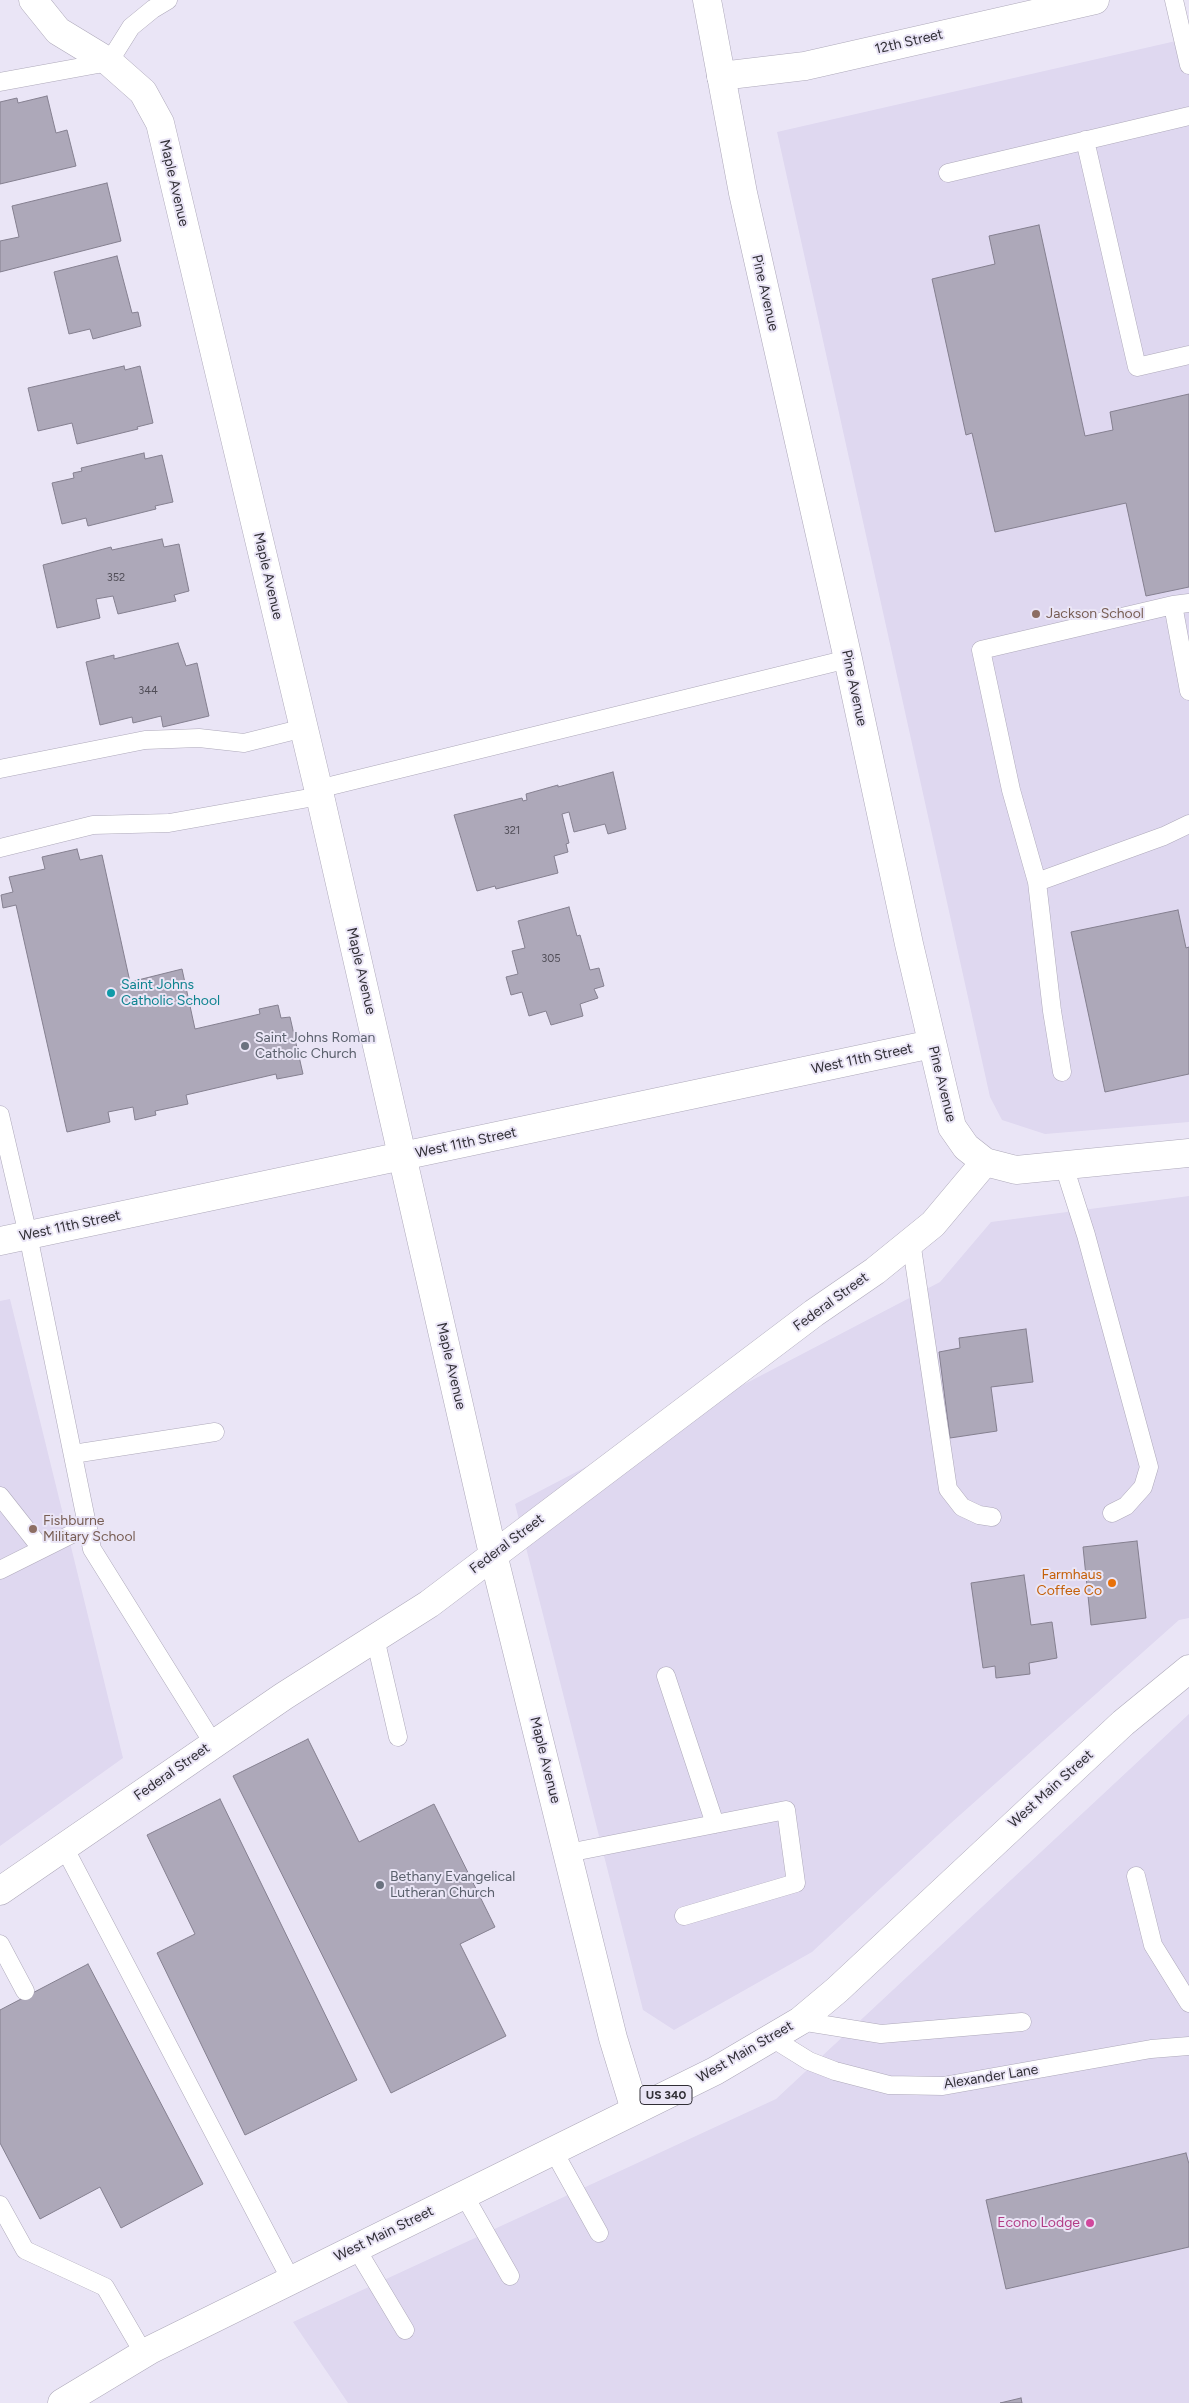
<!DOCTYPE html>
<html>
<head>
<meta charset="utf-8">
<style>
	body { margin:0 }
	canvas { display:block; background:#eae5f6 }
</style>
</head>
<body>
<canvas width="1189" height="2403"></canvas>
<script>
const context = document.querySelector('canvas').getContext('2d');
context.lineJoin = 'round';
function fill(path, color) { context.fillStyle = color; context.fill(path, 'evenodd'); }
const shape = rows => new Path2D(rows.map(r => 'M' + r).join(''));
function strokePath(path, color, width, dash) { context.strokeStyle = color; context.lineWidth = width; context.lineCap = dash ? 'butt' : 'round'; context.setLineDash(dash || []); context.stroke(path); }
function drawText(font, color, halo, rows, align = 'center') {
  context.font = font + ' Figtree,sans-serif'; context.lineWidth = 4; context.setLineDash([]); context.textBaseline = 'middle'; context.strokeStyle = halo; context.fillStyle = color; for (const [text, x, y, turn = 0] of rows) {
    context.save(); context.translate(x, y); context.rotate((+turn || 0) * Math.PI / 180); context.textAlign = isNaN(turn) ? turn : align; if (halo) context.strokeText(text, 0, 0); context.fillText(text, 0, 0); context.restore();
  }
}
const built = shape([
	[1189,38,1189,1122,1045,1134,1002,1120,990,1097,777,132],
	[1189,1196,1189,1618,1179,1620,951,1823,812,1952,674,2030,643,2010,515,1504,940,1282,991,1222],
	[10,1299,123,1758,0,1846,0,1301],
	[1189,1714,1189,2403,348,2403,293,2322,776,2099]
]);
const building = shape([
	[47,96,56,133,67,130,76,166,0,184,0,102,17,98,18,103,47,96],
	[107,183,121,241,0,272,0,241,19,237,12,206,107,183],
	[1039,225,1085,436,1113,430,1110,412,1189,394,1189,587,1146,596,1126,503,995,532,972,433,966,435,932,279,995,264,989,236,1039,225],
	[117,256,132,313,138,312,141,326,93,339,90,329,69,334,54,272,117,256],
	[124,366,125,370,140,366,153,423,137,427,138,429,77,444,72,423,38,431,28,388,124,366],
	[144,453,145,459,162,455,173,502,155,506,156,509,88,526,86,518,62,524,52,483,74,478,73,473,82,471,81,468,144,453],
	[162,539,164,547,179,544,189,591,174,595,176,601,118,614,113,596,96,599,100,618,57,628,43,565,111,547,112,550,162,539],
	[178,643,186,666,197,663,209,716,163,727,161,716,133,723,132,717,100,725,86,662,114,655,114,659,178,643],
	[613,772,626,829,608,834,605,824,574,832,569,812,562,814,569,843,566,844,568,852,554,856,558,873,496,889,495,886,477,891,454,815,522,798,523,801,527,800,526,794,558,785,558,787,613,772],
	[77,849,80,860,102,855,130,982,182,969,195,1029,260,1014,259,1009,278,1005,281,1018,290,1017,303,1074,277,1079,276,1074,186,1095,188,1104,155,1111,156,1115,135,1120,133,1107,108,1112,110,1122,67,1132,16,905,3,908,1,895,13,892,9,877,45,869,42,857,77,849],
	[569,907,577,936,580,935,590,970,599,968,604,986,594,989,598,998,580,1004,583,1016,551,1025,546,1011,529,1016,522,992,511,995,506,977,518,974,512,951,525,948,518,921,569,907],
	[1178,910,1186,948,1189,947,1189,1074,1105,1092,1071,932,1178,910],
	[1026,1329,1033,1382,991,1387,997,1431,950,1438,939,1352,960,1348,959,1338,1026,1329],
	[1137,1541,1146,1618,1091,1625,1083,1547,1137,1541],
	[1024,1575,1031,1625,1052,1622,1057,1658,1029,1663,1030,1674,996,1678,995,1666,983,1668,971,1583,1024,1575],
	[308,1739,359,1842,434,1804,495,1927,460,1944,506,2036,391,2093,233,1776,308,1739],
	[220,1799,357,2080,245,2135,157,1953,195,1934,147,1835,220,1799],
	[88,1964,203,2184,121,2228,100,2187,40,2219,0,2143,0,2010,88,1964],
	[1186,2153,1189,2164,1189,2247,1006,2289,986,2200,1186,2153],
	[1021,2398,1022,2403,1000,2403,1021,2398]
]);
const service = shape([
	[1174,0,1189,65],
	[0,82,109,62,131,27,153,9,168,0],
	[1085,140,1137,367,1189,355],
	[948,173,1189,116],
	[1189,603,1173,605,1189,691],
	[0,769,145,740,199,738,244,743,304,728],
	[318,789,848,659],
	[0,848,93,825,169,823,320,796],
	[1037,882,1164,836,1189,824],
	[1062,1072,1052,1011,1037,882,1011,790,981,650,1173,605],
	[0,1115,28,1235,92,1549,213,1743],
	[1064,1166,1086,1235,1149,1467,1143,1487,1126,1506,1112,1513],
	[911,1241,948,1489,962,1507,979,1515,992,1517],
	[73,1454,215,1432],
	[0,1496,41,1548],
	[0,1570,88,1526],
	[375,1638,398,1737],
	[666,1676,715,1824],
	[64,1847,291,2280],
	[568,1853,786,1810,796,1883,684,1916],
	[1136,1876,1153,1945,1189,2003],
	[0,1944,25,1991],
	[800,2021,881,2034,1022,2022],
	[772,2038,809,2061,835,2071,889,2085,943,2086,1151,2049,1189,2046],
	[553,2150,599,2233],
	[464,2195,510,2276],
	[0,2205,25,2250,105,2287,144,2354],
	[356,2248,405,2330]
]);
const minor = shape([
	[33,0,58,31,109,62,143,92,160,123,320,796,493,1554,613,2038,635,2110],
	[721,76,805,66,1095,0],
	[0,1891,284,1696,429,1604,814,1313,875,1271,933,1224,985,1162]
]);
const tertiary = shape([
	[707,0,743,193,848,659,909,944,952,1127,966,1147,985,1162,1016,1170,1189,1153],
	[0,1241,932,1044]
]);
const primary = shape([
	[62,2403,150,2350,715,2071,800,2021,837,1990,1123,1723,1189,1669]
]);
const markers = [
	[1036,614,5,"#8d6e63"],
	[111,993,5,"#0f9aa8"],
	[245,1046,5,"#6b7280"],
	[33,1529,5,"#8d6e63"],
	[1112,1583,5,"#e8710a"],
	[380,1885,5,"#6b7280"],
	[1090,2223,5,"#d1479c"]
];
const numberNames = [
	["352",116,578],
	["344",148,691],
	["321",512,831],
	["305",551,959]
];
const shields = [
	[666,2095,52]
];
const shieldNames = [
	["US 340",666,2095]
];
const streetNames = [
	["12th Street",909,42,-13],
	["Maple Avenue",174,183,77],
	["Pine Avenue",765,293,77],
	["Maple Avenue",268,576,77],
	["Pine Avenue",854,688,78],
	["Maple Avenue",361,971,77],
	["West 11th Street",862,1059,-12],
	["Pine Avenue",942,1084,76],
	["West 11th Street",466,1143,-12],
	["West 11th Street",70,1226,-12],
	["Federal Street",831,1302,-36],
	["Maple Avenue",451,1366,77],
	["Federal Street",507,1544,-37],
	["Maple Avenue",545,1760,76],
	["Federal Street",172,1772,-35],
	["West Main Street",1051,1789,-42],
	["West Main Street",745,2052,-30],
	["Alexander Lane",991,2077,-9],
	["West Main Street",384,2234,-26]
];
const educationNames = [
	["Jackson School",1046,614],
	["Fishburne",43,1521],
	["Military School",43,1537]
];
const cultureNames = [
	["Saint Johns",121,985],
	["Catholic School",121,1001]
];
const worshipNames = [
	["Saint Johns Roman",255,1038],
	["Catholic Church",255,1054],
	["Bethany Evangelical",390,1877],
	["Lutheran Church",390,1893]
];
const foodNames = [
	["Farmhaus",1102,1575],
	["Coffee Co",1102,1591]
];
const hotelNames = [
	["Econo Lodge",1080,2223]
];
fill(built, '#dfd8f0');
fill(building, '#ada8b9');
strokePath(building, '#858090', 1);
strokePath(service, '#aea9ba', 19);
strokePath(minor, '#aea9ba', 29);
strokePath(tertiary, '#aea9ba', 29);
strokePath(primary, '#aea9ba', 29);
strokePath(service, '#fff', 18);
strokePath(minor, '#fff', 28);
strokePath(tertiary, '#fff', 28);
strokePath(primary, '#fff', 28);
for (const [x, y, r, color] of markers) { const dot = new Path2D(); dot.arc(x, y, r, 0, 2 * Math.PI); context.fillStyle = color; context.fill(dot); strokePath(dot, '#eae5f6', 2); }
drawText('11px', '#504d57', null, numberNames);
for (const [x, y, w] of shields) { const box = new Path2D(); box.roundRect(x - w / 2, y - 9.5, w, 19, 4); context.fillStyle = '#eae5f6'; context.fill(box); strokePath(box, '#312f36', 1); }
drawText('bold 12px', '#312f36', null, shieldNames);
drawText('14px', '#312f36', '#eae5f6', streetNames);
drawText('14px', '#785e54', '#eae5f6', educationNames, 'left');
drawText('14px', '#0d838f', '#eae5f6', cultureNames, 'left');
drawText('14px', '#5b616d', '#eae5f6', worshipNames, 'left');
drawText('14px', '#c56008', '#eae5f6', foodNames, 'right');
drawText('14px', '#b23c85', '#eae5f6', hotelNames, 'right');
</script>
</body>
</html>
